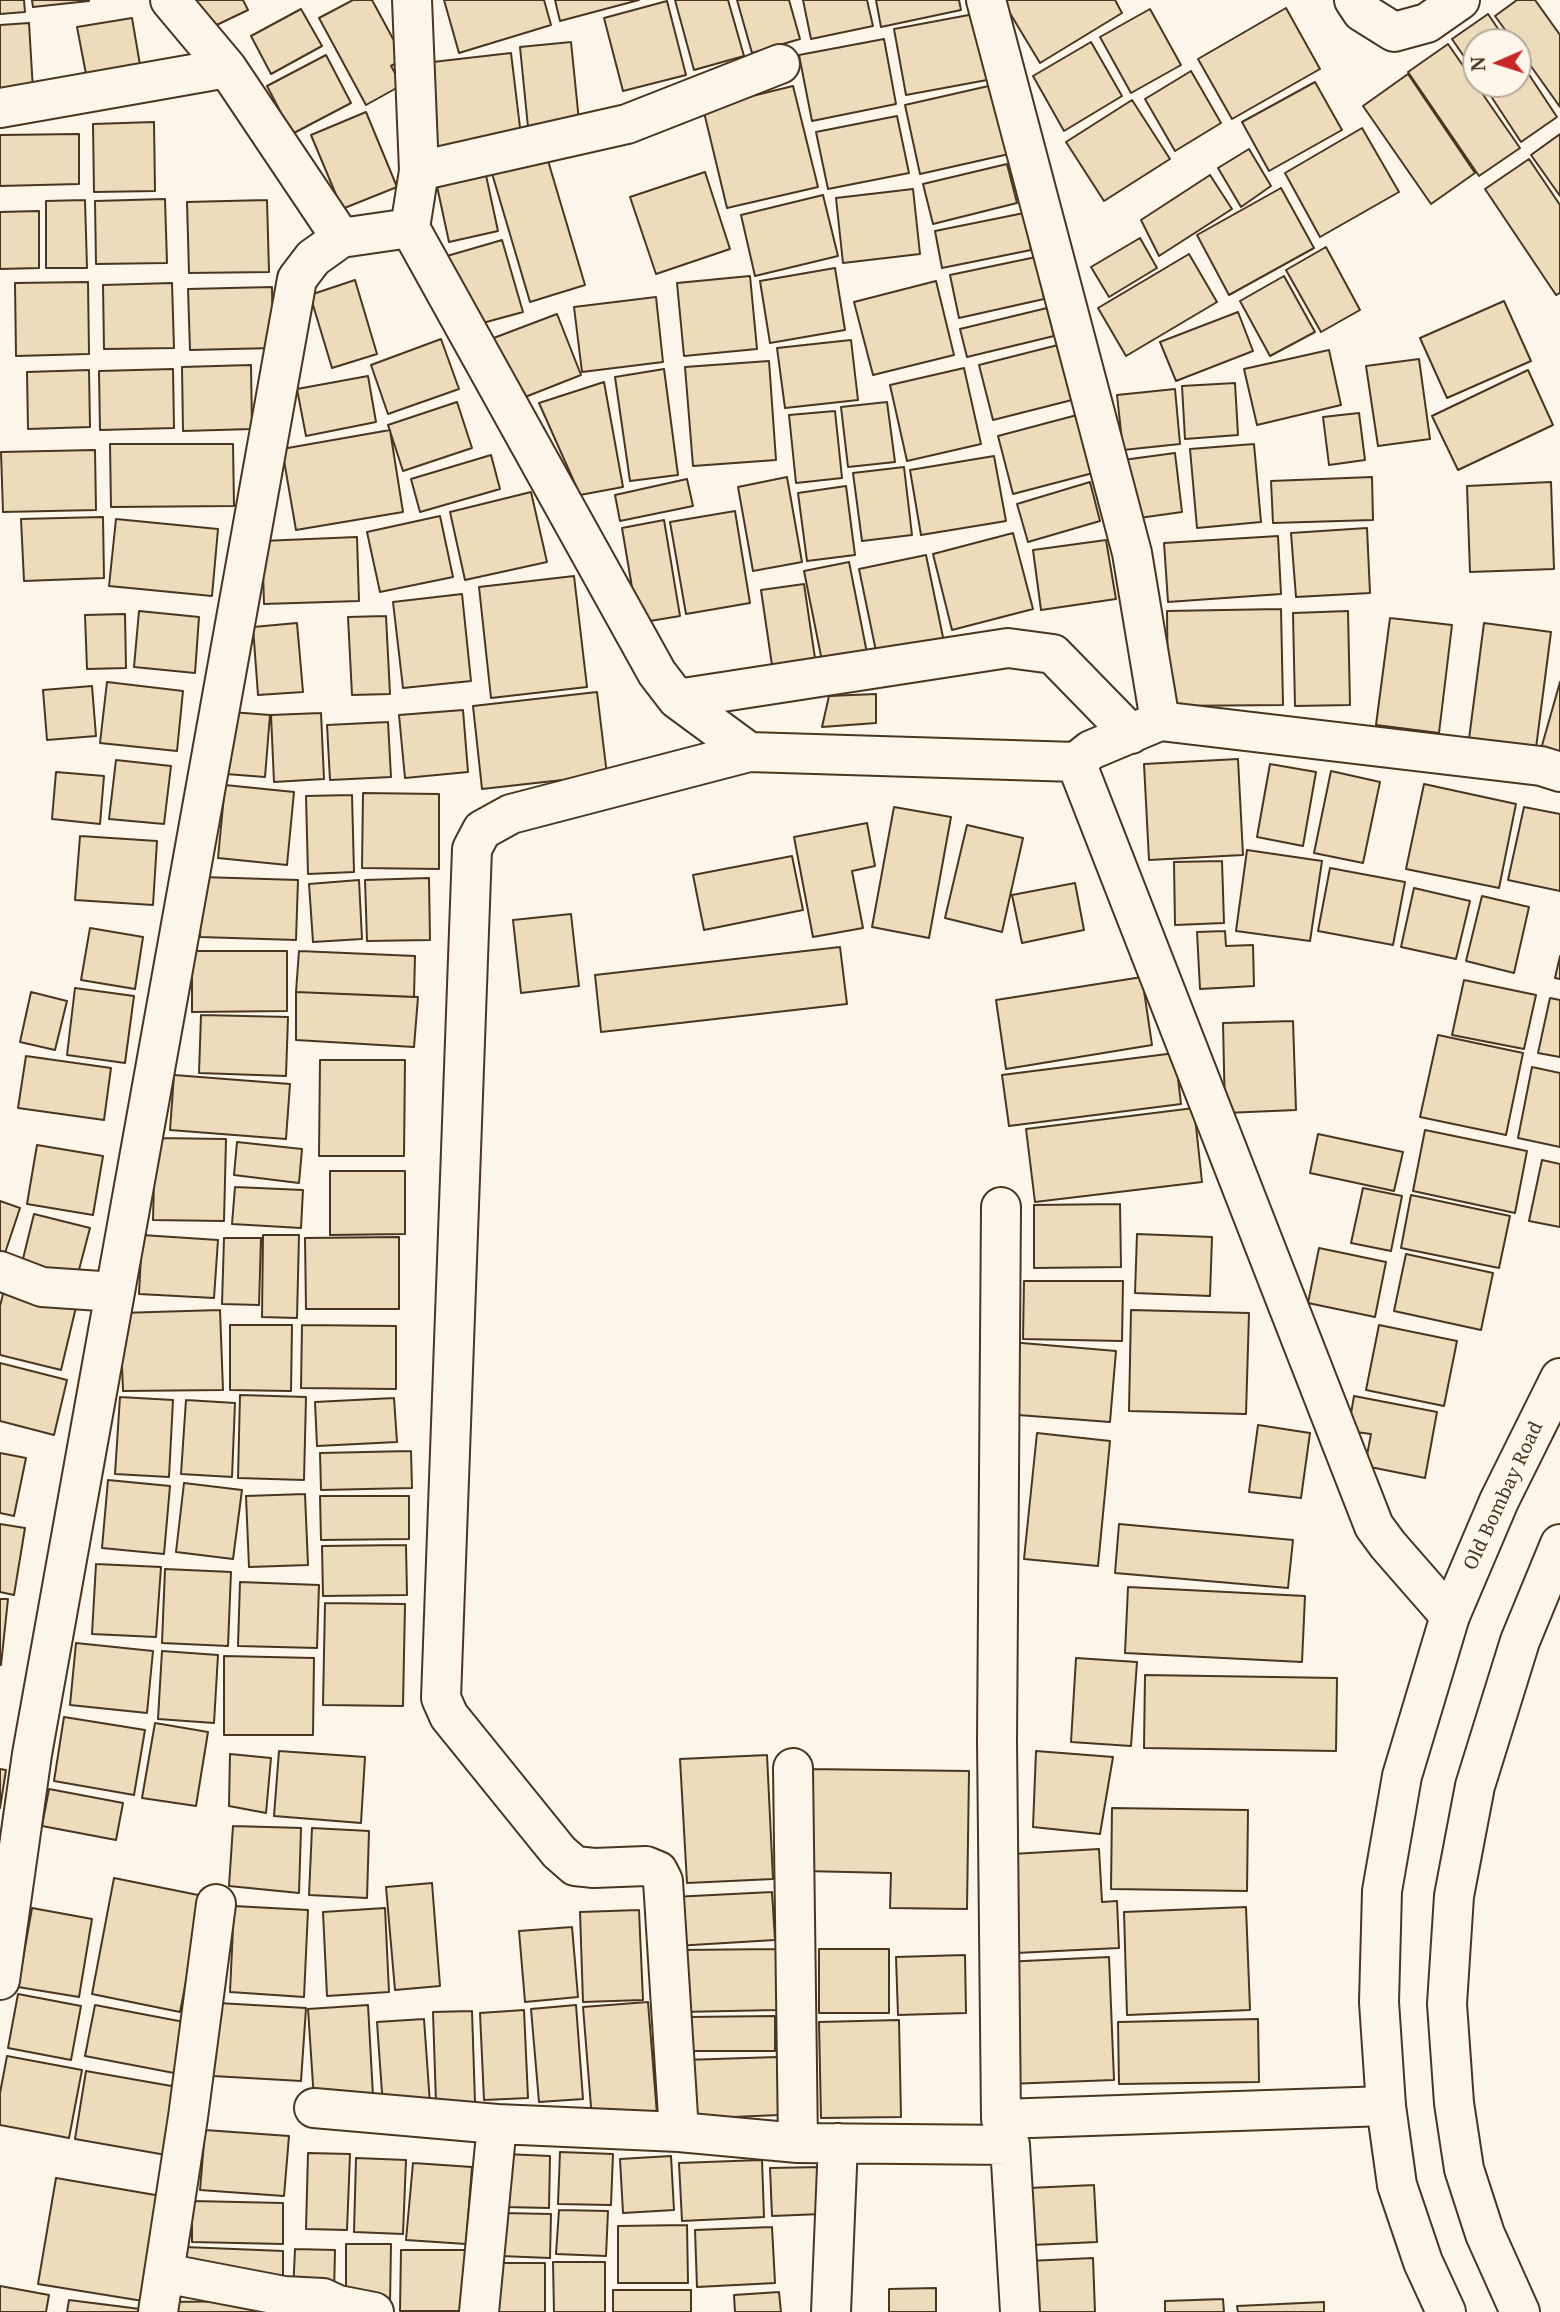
<!DOCTYPE html>
<html>
<head>
<meta charset="utf-8">
<style>
	body { margin:0 }
	#map { position:relative; width:1560px; height:2312px; overflow:hidden; background:#fbf6e9; font-family:"Noto Serif",serif }
	canvas { display:block }
	.north { position:absolute; left:1462px; top:28px; width:70px; height:70px; box-sizing:border-box; background:#fbf6e9; border:2px solid #b4a999; border-radius:50%; rotate:267deg; font-size:19px; font-weight:700; line-height:28px; text-align:center; color:#4a3520 }
	.north::after { content:''; display:block; margin:auto; width:24px; height:32px; background:#c62828; clip-path:polygon(50% 0,100% 100%,50% 72%,0 100%) }
</style>
</head>
<body>
<div id="map">
<canvas width="1560" height="2312"></canvas>
<div class="north">N</div>
</div>
<script>
const context = document.querySelector('canvas').getContext('2d');
context.lineJoin = 'round';
function fill(path, color) { context.fillStyle = color; context.fill(path, 'evenodd'); }
const shape = rows => new Path2D(rows.map(r => 'M' + r).join(''));
function strokePath(path, color, width, dash) { context.strokeStyle = color; context.lineWidth = width; context.lineCap = dash ? 'butt' : 'round'; context.setLineDash(dash || []); context.stroke(path); }
function drawText(font, color, halo, rows, align = 'center') {
  context.font = font + ' "Noto Serif",serif'; context.lineWidth = 5; context.setLineDash([]); context.textBaseline = 'middle'; context.strokeStyle = halo; context.fillStyle = color; for (const [text, x, y, turn = 0] of rows) {
    context.save(); context.translate(x, y); context.rotate((+turn || 0) * Math.PI / 180); context.textAlign = isNaN(turn) ? turn : align; if (halo) context.strokeText(text, 0, 0); context.fillText(text, 0, 0); context.restore();
  }
}
const building = shape([
	[0,0,24,0,25,12,0,14,0,0],
	[32,0,89,0,89,1,33,7,32,0],
	[187,0,243,0,248,10,202,32,187,0],
	[353,0,372,0,404,59,391,66,402,85,366,105,319,18,353,0],
	[444,0,544,0,551,25,459,53,444,0],
	[555,0,639,0,560,21,555,0],
	[675,0,728,0,744,56,694,70,675,0],
	[737,0,789,0,800,39,752,53,737,0],
	[803,0,867,0,873,26,811,39,803,0],
	[876,0,959,0,961,10,881,27,876,0],
	[1002,0,1115,0,1122,13,1040,63,1002,0],
	[1517,0,1535,0,1560,35,1560,107,1518,48,1518,42,1514,42,1495,16,1517,0],
	[667,1,686,75,623,91,604,18,667,1],
	[1286,8,1320,69,1232,119,1198,59,1286,8],
	[301,9,322,46,271,74,251,36,301,9],
	[1150,9,1181,65,1131,93,1100,37,1150,9],
	[974,14,987,80,906,95,894,29,974,14],
	[1488,14,1507,42,1476,42,1476,74,1452,39,1488,14],
	[132,18,140,65,86,74,77,27,132,18],
	[29,23,33,90,0,91,0,25,29,23],
	[884,39,896,104,812,121,799,55,884,39],
	[571,42,579,121,528,127,520,47,571,42],
	[1091,42,1122,96,1064,131,1033,76,1091,42],
	[1448,44,1520,148,1479,176,1408,72,1448,44],
	[511,53,522,144,435,154,424,63,511,53],
	[326,55,351,103,292,134,267,86,326,55],
	[1518,58,1557,117,1521,142,1483,84,1518,84,1518,58],
	[1191,71,1221,123,1175,151,1145,99,1191,71],
	[1408,74,1475,173,1431,204,1363,106,1408,74],
	[1315,82,1342,130,1269,171,1242,122,1315,82],
	[993,85,1009,154,920,174,905,105,993,85],
	[793,86,818,187,727,208,703,108,793,86],
	[1132,100,1170,159,1104,201,1066,142,1132,100],
	[366,112,397,187,342,209,311,135,366,112],
	[897,116,909,173,828,189,816,132,897,116],
	[154,122,155,191,94,192,93,124,154,122],
	[1362,128,1399,192,1320,237,1285,173,1362,128],
	[79,134,79,184,0,186,0,135,79,134],
	[1560,134,1560,196,1531,155,1560,134],
	[1249,149,1271,186,1241,207,1218,168,1249,149],
	[546,154,585,285,530,302,491,170,546,154],
	[1529,159,1560,205,1560,293,1556,295,1485,189,1529,159],
	[1007,164,1017,203,933,224,923,184,1007,164],
	[484,166,498,231,449,242,435,177,484,166],
	[705,172,730,249,656,274,630,197,705,172],
	[1210,175,1232,209,1159,256,1141,220,1210,175],
	[1281,188,1314,248,1229,295,1197,235,1281,188],
	[913,189,920,254,843,263,836,198,913,189],
	[823,195,838,256,755,276,741,215,823,195],
	[165,199,167,263,96,264,95,201,165,199],
	[85,200,87,268,46,268,46,201,85,200],
	[267,200,269,272,189,273,187,202,267,200],
	[39,211,39,268,0,269,0,212,39,211],
	[1024,213,1031,250,942,268,935,231,1024,213],
	[1140,238,1157,268,1109,297,1091,267,1140,238],
	[502,240,523,312,468,327,447,256,502,240],
	[1326,247,1360,310,1321,332,1286,270,1326,247],
	[1189,254,1217,302,1126,356,1098,308,1189,254],
	[1036,257,1044,299,959,318,950,275,1036,257],
	[835,268,845,330,770,343,760,281,835,268],
	[750,276,757,349,684,356,677,283,750,276],
	[1284,276,1315,332,1270,356,1240,301,1284,276],
	[355,280,377,354,332,368,310,295,355,280],
	[936,281,954,355,873,375,854,302,936,281],
	[88,282,89,354,16,356,15,283,88,282],
	[172,283,174,348,104,349,103,285,172,283],
	[272,287,273,348,190,350,188,289,272,287],
	[656,297,663,362,582,372,574,307,656,297],
	[1504,301,1531,361,1447,398,1420,338,1504,301],
	[1047,308,1054,336,967,357,960,329,1047,308],
	[1238,312,1253,351,1176,381,1160,342,1238,312],
	[557,314,581,375,515,401,491,339,557,314],
	[441,339,459,389,388,414,371,365,441,339],
	[851,340,858,400,785,408,777,348,851,340],
	[1058,345,1072,400,993,420,979,365,1058,345],
	[1329,350,1341,405,1257,425,1244,369,1329,350],
	[1419,359,1430,439,1378,446,1366,366,1419,359],
	[769,361,776,460,693,466,685,367,769,361],
	[251,365,252,429,183,431,182,367,251,365],
	[964,368,981,444,907,461,890,385,964,368],
	[173,369,174,428,100,430,99,371,173,369],
	[664,369,678,475,630,481,615,377,664,369],
	[89,370,90,427,28,429,27,372,89,370],
	[1528,370,1553,425,1458,470,1432,416,1528,370],
	[368,376,376,422,306,436,297,389,368,376],
	[604,382,623,487,580,495,539,403,604,382],
	[1235,383,1238,435,1185,439,1182,386,1235,383],
	[1175,389,1180,444,1123,450,1117,395,1175,389],
	[457,402,472,448,403,471,388,425,457,402],
	[887,402,895,462,848,467,841,407,887,402],
	[835,411,842,478,796,483,789,415,835,411],
	[1359,413,1365,460,1329,465,1323,417,1359,413],
	[1077,415,1093,473,1013,494,998,436,1077,415],
	[390,430,403,512,296,530,282,449,390,430],
	[110,444,233,444,234,506,111,507,110,444],
	[1254,444,1261,522,1197,528,1190,449,1254,444],
	[95,450,96,510,3,512,1,452,95,450],
	[1175,453,1182,512,1132,519,1123,460,1175,453],
	[491,455,500,489,420,512,411,479,491,455],
	[994,456,1006,521,921,535,910,470,994,456],
	[904,467,912,535,862,541,853,473,904,467],
	[787,477,802,562,753,571,738,487,787,477],
	[1372,477,1373,520,1273,523,1271,481,1372,477],
	[687,479,693,506,620,521,615,495,687,479],
	[1090,482,1100,521,1028,542,1017,504,1090,482],
	[1551,482,1554,569,1470,572,1467,486,1551,482],
	[846,486,855,555,807,561,798,493,846,486],
	[531,492,547,562,465,580,450,512,531,492],
	[735,511,750,603,686,614,670,522,735,511],
	[440,516,453,577,380,592,367,532,440,516],
	[103,517,104,578,24,581,21,519,103,517],
	[116,519,218,529,212,596,109,586,116,519],
	[664,520,680,616,638,623,622,528,664,520],
	[1367,528,1370,593,1296,597,1291,533,1367,528],
	[1013,533,1033,609,952,630,933,554,1013,533],
	[1278,536,1281,594,1168,602,1164,543,1278,536],
	[357,537,359,601,264,604,262,541,357,537],
	[1106,540,1116,599,1041,610,1033,550,1106,540],
	[926,555,944,642,877,656,859,569,926,555],
	[849,562,867,653,822,661,804,571,849,562],
	[574,576,587,687,491,698,479,587,574,576],
	[804,584,816,665,773,672,761,590,804,584],
	[462,594,471,681,403,688,393,602,462,594],
	[1281,609,1283,705,1168,706,1167,611,1281,609],
	[139,611,199,617,195,673,134,667,139,611],
	[1348,611,1350,705,1295,706,1293,613,1348,611],
	[125,614,126,668,87,669,85,615,125,614],
	[386,616,390,694,352,695,348,617,386,616],
	[1390,618,1452,625,1439,733,1376,725,1390,618],
	[297,623,303,692,258,695,253,627,297,623],
	[1484,623,1551,632,1536,748,1469,739,1484,623],
	[107,682,183,691,177,751,100,743,107,682],
	[1560,682,1560,754,1541,749,1560,682],
	[92,686,96,736,47,740,43,690,92,686],
	[597,692,607,775,482,789,473,706,597,692],
	[876,694,876,723,822,727,829,696,876,694],
	[463,710,468,772,405,778,399,715,463,710],
	[231,712,270,715,265,777,226,774,231,712],
	[321,713,324,779,274,782,271,715,321,713],
	[388,722,391,777,330,780,327,725,388,722],
	[1238,759,1243,855,1149,860,1144,764,1238,759],
	[116,760,171,766,164,824,109,819,116,760],
	[1270,764,1316,772,1303,846,1257,837,1270,764],
	[1331,771,1380,782,1363,863,1314,853,1331,771],
	[56,772,104,776,100,824,52,819,56,772],
	[1424,784,1516,804,1499,888,1406,869,1424,784],
	[225,785,294,792,287,865,218,858,225,785],
	[363,793,439,794,439,869,362,868,363,793],
	[352,795,354,872,308,874,306,796,352,795],
	[894,807,951,817,929,938,872,927,894,807],
	[1524,807,1560,814,1560,891,1508,880,1524,807],
	[867,823,875,866,852,871,863,928,813,937,794,837,867,823],
	[967,825,1023,838,1002,932,945,918,967,825],
	[80,836,157,841,153,905,75,900,80,836],
	[1247,850,1322,861,1310,941,1236,931,1247,850],
	[792,856,803,910,704,930,693,875,792,856],
	[1222,861,1224,923,1175,925,1174,862,1222,861],
	[1330,868,1405,882,1393,945,1318,931,1330,868],
	[202,877,298,880,296,940,200,937,202,877],
	[429,878,430,940,367,941,365,880,429,878],
	[359,880,362,939,313,942,309,884,359,880],
	[1075,883,1084,930,1022,943,1012,895,1075,883],
	[1414,888,1470,901,1456,959,1401,947,1414,888],
	[1482,896,1529,907,1514,973,1466,961,1482,896],
	[571,914,579,986,521,993,513,920,571,914],
	[90,928,143,937,135,989,81,980,90,928],
	[1225,931,1226,946,1253,945,1254,986,1200,989,1197,932,1225,931],
	[840,947,847,1004,601,1032,595,975,840,947],
	[192,951,287,951,287,1011,192,1012,192,951],
	[299,951,415,956,414,997,296,992,299,951],
	[1560,956,1560,979,1555,978,1560,956],
	[1142,977,1152,1045,1006,1069,996,1000,1142,977],
	[1464,980,1536,995,1524,1049,1452,1035,1464,980],
	[75,988,134,996,125,1063,67,1055,75,988],
	[31,992,67,1001,55,1050,20,1042,31,992],
	[296,992,418,997,414,1047,296,1040,296,992],
	[1550,998,1560,1000,1560,1057,1538,1053,1550,998],
	[201,1015,288,1017,286,1076,199,1073,201,1015],
	[1293,1021,1296,1110,1225,1113,1223,1023,1293,1021],
	[1438,1035,1523,1053,1506,1135,1420,1117,1438,1035],
	[1175,1053,1181,1104,1009,1126,1002,1075,1175,1053],
	[26,1056,111,1068,104,1120,18,1108,26,1056],
	[320,1060,405,1060,404,1156,319,1156,320,1060],
	[1532,1067,1560,1073,1560,1147,1518,1138,1532,1067],
	[174,1075,290,1084,286,1139,170,1130,174,1075],
	[1194,1108,1202,1182,1035,1202,1026,1129,1194,1108],
	[1425,1130,1527,1151,1515,1213,1413,1191,1425,1130],
	[1318,1134,1403,1152,1394,1191,1310,1173,1318,1134],
	[155,1138,226,1139,224,1221,153,1220,155,1138],
	[237,1142,302,1149,299,1183,234,1175,237,1142],
	[37,1145,103,1156,93,1215,27,1204,37,1145],
	[1542,1160,1560,1164,1560,1227,1529,1221,1542,1160],
	[330,1171,405,1171,405,1234,330,1235,330,1171],
	[235,1187,303,1190,301,1228,232,1224,235,1187],
	[1363,1188,1402,1196,1391,1251,1351,1243,1363,1188],
	[1411,1195,1510,1216,1499,1268,1401,1248,1411,1195],
	[0,1201,20,1208,1,1265,0,1265,0,1201],
	[1120,1204,1121,1267,1034,1268,1034,1205,1120,1204],
	[34,1214,90,1228,75,1285,20,1271,34,1214],
	[1137,1234,1212,1237,1210,1296,1135,1293,1137,1234],
	[142,1235,218,1240,214,1298,139,1294,142,1235],
	[263,1235,299,1235,297,1318,262,1317,263,1235],
	[399,1237,399,1309,306,1309,305,1238,399,1237],
	[224,1238,261,1238,259,1305,222,1304,224,1238],
	[1319,1248,1386,1262,1375,1317,1308,1303,1319,1248],
	[1406,1254,1493,1273,1481,1330,1394,1311,1406,1254],
	[1024,1281,1123,1281,1122,1341,1023,1339,1024,1281],
	[5,1286,77,1303,61,1370,0,1355,0,1306,5,1286],
	[220,1310,223,1390,123,1391,120,1313,220,1310],
	[1131,1310,1249,1313,1246,1414,1129,1411,1131,1310],
	[230,1325,292,1325,291,1391,230,1390,230,1325],
	[302,1325,396,1326,396,1389,301,1388,302,1325],
	[1379,1325,1457,1341,1444,1406,1366,1390,1379,1325],
	[1010,1342,1116,1351,1110,1422,1005,1414,1010,1342],
	[0,1363,67,1380,54,1435,0,1421,0,1363],
	[240,1395,306,1397,304,1480,238,1478,240,1395],
	[1354,1396,1437,1412,1425,1478,1365,1466,1371,1434,1348,1431,1354,1396],
	[120,1397,173,1400,169,1477,115,1474,120,1397],
	[394,1398,397,1442,317,1446,315,1402,394,1398],
	[186,1400,235,1403,232,1477,181,1474,186,1400],
	[1258,1425,1310,1433,1301,1498,1249,1492,1258,1425],
	[1037,1433,1110,1441,1098,1566,1024,1559,1037,1433],
	[411,1451,412,1488,321,1490,320,1453,411,1451],
	[0,1453,26,1458,14,1516,0,1513,0,1453],
	[108,1480,170,1486,164,1554,102,1548,108,1480],
	[184,1483,242,1490,233,1559,176,1552,184,1483],
	[305,1494,308,1565,249,1567,246,1496,305,1494],
	[320,1496,409,1496,409,1539,321,1540,320,1496],
	[0,1524,25,1528,14,1595,0,1592,0,1524],
	[1119,1524,1293,1540,1288,1588,1115,1573,1119,1524],
	[406,1545,407,1595,323,1596,322,1546,406,1545],
	[96,1564,161,1567,156,1637,92,1634,96,1564],
	[165,1569,231,1572,228,1646,162,1643,165,1569],
	[240,1582,319,1585,317,1648,238,1646,240,1582],
	[1128,1587,1305,1596,1302,1662,1125,1653,1128,1587],
	[0,1599,8,1599,1,1665,0,1665,0,1599],
	[325,1603,405,1604,403,1706,323,1705,325,1603],
	[76,1643,153,1651,147,1713,70,1705,76,1643],
	[162,1651,218,1655,214,1723,158,1719,162,1651],
	[224,1656,314,1658,313,1735,224,1735,224,1656],
	[1076,1658,1137,1662,1131,1746,1071,1742,1076,1658],
	[1145,1675,1337,1678,1336,1751,1144,1748,1145,1675],
	[64,1717,145,1730,134,1795,54,1781,64,1717],
	[155,1723,208,1732,196,1806,142,1798,155,1723],
	[279,1751,365,1757,361,1823,274,1816,279,1751],
	[1036,1751,1113,1757,1100,1834,1033,1827,1036,1751],
	[230,1754,271,1758,266,1813,229,1806,230,1754],
	[767,1755,773,1879,687,1883,680,1759,767,1755],
	[0,1769,6,1770,0,1808,0,1769],
	[806,1769,969,1771,967,1909,890,1908,891,1873,804,1871,806,1769],
	[49,1789,123,1803,116,1840,42,1826,49,1789],
	[1112,1808,1248,1810,1247,1891,1111,1889,1112,1808],
	[233,1826,301,1828,299,1893,229,1886,233,1826],
	[312,1828,369,1831,367,1898,309,1895,312,1828],
	[1099,1849,1102,1902,1117,1901,1119,1948,1016,1953,1012,1854,1099,1849],
	[114,1878,203,1896,180,2012,92,1994,114,1878],
	[432,1883,440,1986,395,1990,386,1887,432,1883],
	[772,1892,775,1940,675,1946,673,1897,772,1892],
	[234,1906,308,1910,304,1997,230,1992,234,1906],
	[1246,1907,1250,2010,1127,2015,1124,1912,1246,1907],
	[32,1908,92,1919,79,1997,18,1987,32,1908],
	[385,1908,389,1992,327,1996,323,1912,385,1908],
	[639,1910,643,2000,583,2002,580,1912,639,1910],
	[572,1927,578,1997,525,2002,519,1931,572,1927],
	[777,1949,778,2010,680,2012,680,1950,777,1949],
	[819,1949,889,1949,889,2013,819,2013,819,1949],
	[965,1955,966,2013,898,2015,896,1957,965,1955],
	[1109,1957,1114,2080,1007,2084,1003,1962,1109,1957],
	[18,1994,81,2006,71,2060,8,2048,18,1994],
	[648,2002,657,2114,592,2119,583,2007,648,2002],
	[218,2003,306,2008,301,2081,213,2076,218,2003],
	[95,2005,184,2022,174,2073,85,2056,95,2005],
	[368,2005,373,2096,314,2100,308,2009,368,2005],
	[576,2005,583,2099,539,2102,531,2009,576,2005],
	[524,2010,528,2098,484,2100,480,2013,524,2010],
	[472,2011,475,2102,436,2103,433,2012,472,2011],
	[775,2016,775,2051,688,2051,688,2017,775,2016],
	[424,2019,430,2104,383,2107,377,2022,424,2019],
	[1258,2019,1259,2082,1119,2084,1118,2022,1258,2019],
	[899,2020,901,2117,821,2118,819,2022,899,2020],
	[7,2056,82,2070,69,2138,0,2125,0,2093,7,2056],
	[777,2057,779,2115,686,2119,684,2060,777,2057],
	[86,2071,177,2087,166,2155,75,2139,86,2071],
	[205,2130,289,2136,284,2196,200,2190,205,2130],
	[560,2152,613,2154,611,2205,558,2204,560,2152],
	[308,2153,350,2154,347,2230,306,2229,308,2153],
	[505,2154,550,2156,549,2208,504,2207,505,2154],
	[671,2156,674,2210,623,2213,620,2159,671,2156],
	[356,2158,406,2160,403,2234,354,2232,356,2158],
	[762,2160,764,2217,682,2221,679,2163,762,2160],
	[413,2163,472,2167,466,2244,406,2240,413,2163],
	[821,2167,822,2214,772,2216,770,2168,821,2167],
	[56,2178,167,2197,149,2302,38,2284,56,2178],
	[1094,2185,1097,2242,1032,2245,1029,2188,1094,2185],
	[192,2201,283,2203,283,2244,192,2242,192,2201],
	[559,2210,608,2211,606,2256,556,2254,559,2210],
	[502,2213,551,2214,550,2258,501,2256,502,2213],
	[687,2225,688,2283,618,2283,618,2226,687,2225],
	[772,2227,775,2283,697,2287,695,2230,772,2227],
	[346,2244,391,2244,390,2304,346,2304,346,2244],
	[185,2247,283,2251,283,2290,185,2272,185,2247],
	[295,2249,335,2250,334,2294,293,2293,295,2249],
	[401,2250,465,2250,465,2311,400,2311,401,2250],
	[1093,2258,1095,2312,1030,2312,1028,2261,1093,2258],
	[553,2262,605,2262,605,2312,554,2312,553,2262],
	[494,2263,545,2263,545,2312,494,2312,494,2263],
	[0,2286,49,2295,46,2312,0,2312,0,2286],
	[936,2288,936,2312,889,2312,889,2289,936,2288],
	[613,2290,691,2290,691,2312,613,2312,613,2290],
	[779,2292,781,2312,735,2312,734,2295,779,2292],
	[1223,2299,1224,2312,1165,2312,1165,2301,1223,2299],
	[69,2300,148,2310,148,2312,67,2312,69,2300],
	[255,2301,255,2312,166,2312,166,2302,255,2301],
	[1324,2302,1324,2312,1238,2312,1237,2306,1324,2302]
]);
const minor = shape([
	[170,0,227,68,341,238],
	[412,0,419,171,410,228,657,673,677,699,749,752,1076,762,1374,1526,1388,1545,1450,1616],
	[986,0,1132,553,1160,721],
	[1354,0,1362,12,1394,32,1427,23,1460,0],
	[0,108,227,68],
	[419,171,627,124,780,64],
	[677,699,1008,648,1053,654,1131,734],
	[1076,762,1091,750,1160,721,1541,766,1560,772],
	[1001,1207,997,1740,1001,2119,1010,2145,1020,2312],
	[0,1271,42,1287,115,1292],
	[793,1768,798,2143],
	[0,1980,32,1754,297,279,313,258,341,238,410,228],
	[314,2108,497,2124,679,2132,798,2143,1010,2145],
	[1001,2119,1386,2106],
	[679,2132,663,1881,658,1871,646,1866,594,1868,575,1866,559,1852,449,1716,441,1698,472,849,482,830,511,814,749,752],
	[164,2273,284,2296,323,2298,338,2305,374,2312],
	[158,2312,188,2117,216,1904],
	[479,2312,497,2124],
	[831,2312,838,2143]
]);
const major = shape([
	[1446,2312,1423,2262,1397,2185,1386,2106,1379,2002,1382,1891,1402,1776,1450,1616,1499,1501,1560,1378],
	[1520,2312,1485,2234,1464,2169,1454,2103,1447,2004,1454,1896,1475,1786,1520,1641,1560,1544]
]);
const streetNames = [
	["Old Bombay Road",1504,1496,-65]
];
fill(building, '#ecdcbc');
strokePath(building, '#4a3520', 2);
strokePath(minor, '#4a3520', 42);
strokePath(major, '#4a3520', 42);
strokePath(minor, '#fbf6e9', 38);
strokePath(major, '#fbf6e9', 38);
drawText('19px', '#4a3520', '#fbf6e9', streetNames);
</script>
</body>
</html>
